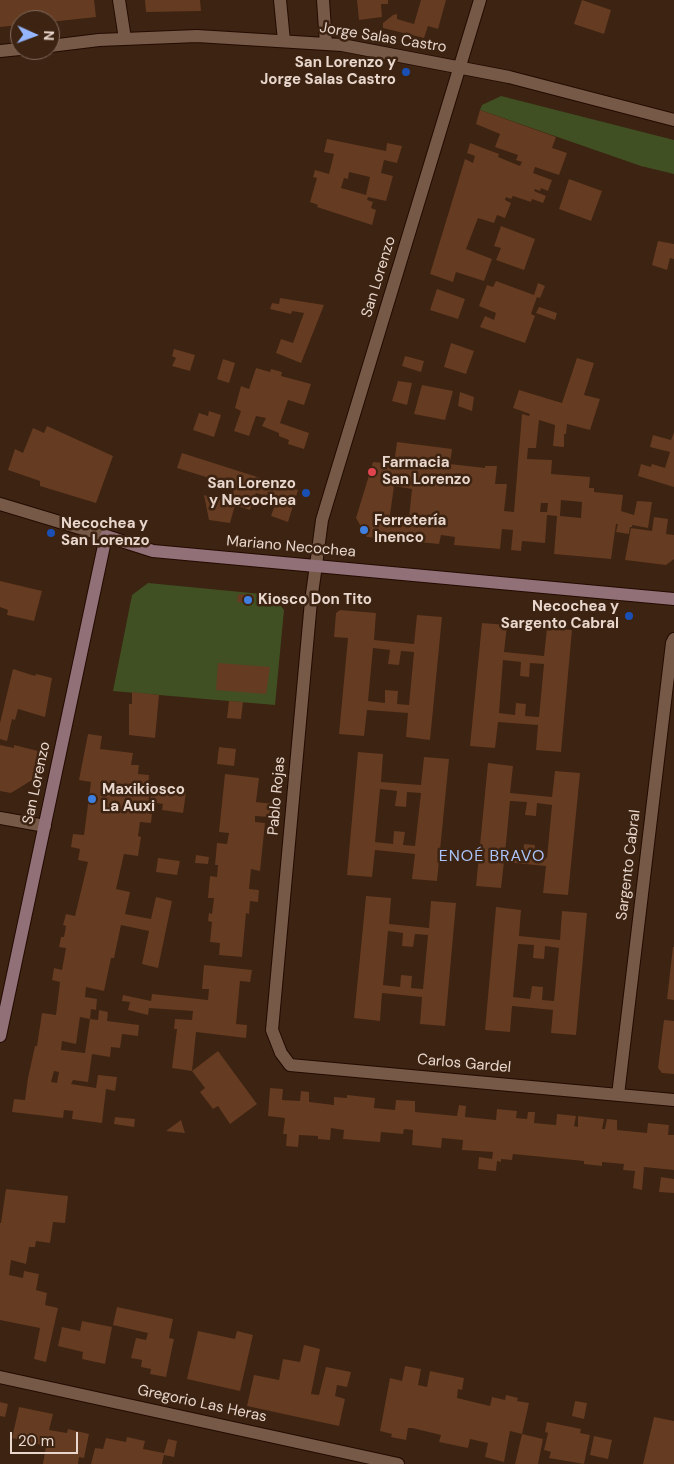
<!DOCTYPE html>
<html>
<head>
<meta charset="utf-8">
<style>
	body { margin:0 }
	#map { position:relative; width:674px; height:1464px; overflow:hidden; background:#3c2312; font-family:"DM Sans",sans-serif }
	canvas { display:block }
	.north { position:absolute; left:10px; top:10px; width:50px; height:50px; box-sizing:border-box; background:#3c2312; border:1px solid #816b5d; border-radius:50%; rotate:92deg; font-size:14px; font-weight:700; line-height:20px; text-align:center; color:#e9d7cd }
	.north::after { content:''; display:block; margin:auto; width:18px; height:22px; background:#95b6fd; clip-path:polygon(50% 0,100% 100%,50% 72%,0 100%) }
	.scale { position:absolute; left:10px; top:1432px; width:68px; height:22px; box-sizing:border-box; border:2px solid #e9d7cd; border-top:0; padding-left:6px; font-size:15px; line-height:18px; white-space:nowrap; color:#e9d7cd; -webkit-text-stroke:4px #3c2312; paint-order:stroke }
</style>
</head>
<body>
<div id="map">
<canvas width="674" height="1464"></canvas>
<div class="north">N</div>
<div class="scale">20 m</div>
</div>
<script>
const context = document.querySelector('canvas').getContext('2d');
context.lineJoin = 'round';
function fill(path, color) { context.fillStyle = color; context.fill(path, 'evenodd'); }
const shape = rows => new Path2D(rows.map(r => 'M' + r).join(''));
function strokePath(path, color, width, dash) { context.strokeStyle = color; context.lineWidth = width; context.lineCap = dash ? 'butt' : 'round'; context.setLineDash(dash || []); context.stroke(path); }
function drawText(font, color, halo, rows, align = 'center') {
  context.font = font + ' "DM Sans",sans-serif'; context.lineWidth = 5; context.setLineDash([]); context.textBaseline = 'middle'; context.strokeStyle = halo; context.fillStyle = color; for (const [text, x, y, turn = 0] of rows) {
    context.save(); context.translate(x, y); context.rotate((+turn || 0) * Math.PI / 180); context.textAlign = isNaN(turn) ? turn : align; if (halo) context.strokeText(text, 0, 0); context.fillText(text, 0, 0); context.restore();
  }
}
const green = shape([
	[501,96,674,140,674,174,641,166,480,110,482,105],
	[148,583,272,595,284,610,275,705,113,691,132,595]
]);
const building = shape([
	[0,0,94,0,96,17,50,22,50,20,20,20,20,25,0,27],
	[145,0,200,0,201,11,146,12],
	[357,0,388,0,388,4,381,4,382,17,359,20],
	[421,0,446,0,438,29,428,26,424,38,383,28,383,23,393,15,397,14,397,19,414,24],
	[582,0,611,10,604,34,574,24],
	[480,110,556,137,552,148,567,153,559,175,535,167,533,173,552,180,548,191,541,188,540,191,535,189,534,191,546,196,543,203,532,199,531,202,513,196,511,199,506,197,505,200,511,203,505,218,497,215,494,223,478,218,466,249,492,259,484,281,456,272,453,282,430,274,465,159,473,163,475,156,467,153,470,143,499,154,498,157,520,166,522,162,516,160,518,155,495,147,500,134,476,124],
	[327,139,386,151,387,143,402,146,397,163,384,160,381,173,393,176,386,201,368,197,367,200,373,202,371,208,376,210,372,225,317,207,318,205,310,202,317,178,313,177,315,170,329,174,334,154,324,152],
	[349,172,370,177,366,195,341,188,344,178,348,179],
	[569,179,602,191,591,221,559,209],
	[501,226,535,239,524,270,496,260,501,248,494,246],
	[658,241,674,244,674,259,670,258,667,270,652,265],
	[496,281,534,295,538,283,545,286,540,298,537,297,531,314,535,316,525,343,480,327,485,316,494,320,496,313,479,306,487,285,493,287],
	[437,289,465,299,458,319,430,310],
	[280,298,324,305,301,363,276,353,281,339,293,343,304,313,292,311,291,314,270,309,272,303,279,304],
	[539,307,557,313,555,320,536,313],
	[451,343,474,351,466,374,444,367],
	[174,349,195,355,190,371,172,366,176,358,172,356],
	[405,356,424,361,421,372,402,366],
	[577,358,594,363,584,395,600,399,590,430,567,424,566,434,564,434,564,447,553,446,555,425,539,420,536,448,528,448,527,459,552,460,551,474,590,477,589,488,594,488,594,492,623,495,621,511,634,515,637,501,652,502,648,528,632,525,632,527,630,527,629,534,616,532,618,524,616,524,611,559,554,554,557,516,547,515,545,543,522,541,521,551,511,550,513,530,502,529,500,549,454,545,455,537,441,535,439,544,367,537,356,518,367,482,373,462,394,464,397,442,452,449,450,464,485,468,485,466,497,466,495,484,507,484,504,511,514,512,522,414,529,416,530,414,513,408,519,390,562,403],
	[394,486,412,489,409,518,390,515],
	[561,500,582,502,581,518,560,516],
	[541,503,548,503,547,512,540,512],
	[223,359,235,363,229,383,217,379],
	[256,368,270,372,271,369,282,372,281,376,311,384,304,405,288,400,280,423,309,433,304,449,288,444,289,440,279,436,279,433,262,426,266,418,256,416,249,436,234,431,241,411,235,408,241,386,249,389],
	[398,381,412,383,407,405,392,401],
	[422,385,453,391,445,420,414,414],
	[460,392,474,397,472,411,458,406],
	[209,411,221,415,214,437,193,430,199,413,208,416],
	[47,426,113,456,96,503,40,486,40,481,8,470,15,449,23,453,33,428,44,433],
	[674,432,674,487,638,476,641,464,651,467,652,464,665,468,670,452,650,447,653,435,671,440],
	[182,453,298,490,288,522,271,516,277,499,256,493,250,510,235,505,230,523,209,520,204,495,230,503,235,486,177,468],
	[654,517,668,519,666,534,674,535,674,559,666,565,625,560,631,528,652,531],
	[0,581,42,591,34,621,7,615,8,610,0,607],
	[238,594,254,595,253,604,237,602],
	[340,610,376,613,374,640,414,644,417,615,442,617,430,740,406,737,408,713,367,710,364,736,339,734,348,638,334,637,336,613],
	[373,648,390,650,388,664,399,665,401,651,414,652,409,705,397,704,398,691,385,690,385,703,368,701],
	[482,623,507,625,504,652,544,656,547,628,572,630,561,752,536,750,538,725,498,722,495,748,470,746],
	[503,660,521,662,520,676,529,677,530,663,544,664,539,717,525,716,526,704,516,703,515,715,499,713],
	[218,663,270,667,266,694,216,690],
	[13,669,35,676,36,674,52,678,45,717,18,709,15,720,12,719,7,741,0,739,0,723],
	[132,692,159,695,155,738,129,735,129,704,132,704],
	[229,701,243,702,241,719,227,718],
	[88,734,102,736,100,749,133,753,131,765,139,765,138,774,149,775,148,789,150,789,147,813,152,814,151,823,140,822,138,836,141,837,138,856,124,854,116,889,130,892,125,914,151,919,156,897,172,901,158,968,142,964,149,931,121,925,114,958,111,958,104,991,86,987,85,997,97,999,96,1010,91,1009,90,1019,80,1017,76,1044,62,1041,61,1050,85,1053,90,1019,98,1020,99,1010,108,1012,107,1021,139,1025,138,1036,122,1034,120,1048,111,1047,110,1057,92,1054,88,1082,73,1080,71,1084,96,1088,98,1075,117,1077,115,1091,106,1089,102,1123,72,1119,73,1111,64,1110,63,1118,12,1112,14,1099,25,1100,28,1078,35,1046,37,1046,42,1013,56,1015,60,982,52,980,54,968,62,970,66,948,59,947,61,937,64,937,66,926,63,925,66,914,75,916,88,862,78,860,80,849,71,847,73,834,84,835,91,782,79,780],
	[54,1071,59,1072,57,1083,51,1082],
	[0,745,14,748,14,745,38,751,32,780,11,793,0,791],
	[219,747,236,749,234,766,217,764],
	[358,752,383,754,381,782,421,785,424,757,449,759,437,881,412,879,415,854,375,850,372,877,347,875],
	[380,789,397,791,395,806,406,807,407,792,421,793,415,846,403,845,405,832,394,831,393,844,375,842],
	[488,763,513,766,510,793,552,797,555,771,580,773,568,895,543,893,546,866,504,862,501,888,476,886],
	[510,801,527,802,525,815,536,816,537,803,552,805,547,858,534,857,535,845,524,844,523,856,505,854],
	[225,774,259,778,256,802,273,804,272,813,269,817,255,816,255,822,265,823,260,871,251,869,249,889,259,890,258,902,250,901,249,914,246,913,242,957,219,955,220,943,210,942,212,922,208,921,209,913,212,914,214,898,208,898,210,876,217,877,218,865,215,865,217,843,227,844,229,833,219,832],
	[152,789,186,793,183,813,162,810,163,804,150,802],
	[196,855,209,857,208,864,195,863],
	[158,858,180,861,177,875,156,872],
	[366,896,391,898,389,924,429,928,431,901,456,903,445,1026,420,1024,422,997,382,993,380,1021,354,1018],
	[388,931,403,933,402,946,413,947,415,934,428,935,423,989,411,988,412,976,401,975,400,987,383,985],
	[496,907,521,910,519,936,560,940,562,911,587,913,576,1035,551,1033,553,1010,512,1006,510,1032,485,1030],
	[518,944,534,945,533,958,544,959,545,946,559,948,554,1001,542,1000,543,987,532,986,530,999,513,997],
	[673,947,674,947,674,1000,667,999],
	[204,965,252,970,250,982,240,981,237,1013,236,1024,247,1025,246,1038,196,1032,192,1071,172,1068,177,1029,174,1029,175,1019,192,1020,193,1011,149,1008,148,1015,128,1010,130,1002,122,1001,123,995,151,1001,152,994,208,1000,209,989,202,989],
	[664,1020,674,1021,674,1074,662,1073,658,1068],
	[218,1051,257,1104,230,1124,218,1106,213,1109,200,1092,205,1088,192,1071],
	[270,1088,283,1089,282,1100,300,1101,301,1091,309,1092,309,1102,334,1105,334,1097,347,1098,347,1095,375,1098,374,1108,395,1110,396,1100,415,1101,415,1112,457,1116,459,1105,466,1106,465,1117,496,1120,497,1109,517,1111,516,1118,527,1119,528,1112,535,1112,534,1123,556,1125,557,1114,576,1116,574,1126,578,1127,578,1116,604,1119,602,1129,605,1129,607,1119,617,1120,617,1130,647,1133,648,1123,669,1125,668,1135,674,1135,674,1170,644,1167,642,1190,633,1188,635,1171,623,1170,624,1164,602,1162,602,1166,584,1164,584,1161,513,1154,512,1160,501,1159,501,1162,497,1161,496,1171,478,1169,479,1157,492,1159,493,1152,462,1150,463,1140,442,1138,441,1148,412,1145,413,1130,404,1129,403,1134,381,1132,380,1142,343,1139,344,1130,331,1128,330,1140,318,1139,318,1136,299,1135,298,1147,286,1146,287,1134,283,1134,285,1118,268,1116],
	[115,1117,135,1119,134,1127,114,1124],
	[181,1120,185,1133,166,1131],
	[661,1177,674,1179,674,1193,659,1192],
	[6,1189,68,1196,65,1223,53,1222,50,1243,36,1241,35,1247,29,1247,26,1264,11,1260,9,1275,23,1278,24,1271,39,1274,36,1290,47,1293,45,1305,58,1308,46,1362,34,1359,40,1328,0,1320,0,1223,1,1223],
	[117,1307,173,1319,169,1338,174,1339,166,1377,150,1374,151,1369,141,1367,142,1360,131,1358,136,1338,146,1340,148,1333,113,1325],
	[82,1321,112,1327,105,1364,82,1359,83,1352,58,1346,62,1327,80,1331],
	[198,1331,235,1339,237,1331,253,1335,240,1391,187,1379],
	[304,1345,320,1349,311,1394,319,1395,326,1367,351,1372,347,1387,337,1385,335,1396,345,1399,339,1426,247,1406,254,1375,279,1380,283,1359,300,1362],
	[405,1366,421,1369,418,1385,427,1387,430,1371,464,1378,462,1390,458,1389,457,1398,490,1406,492,1397,505,1400,506,1395,518,1398,517,1401,529,1403,522,1434,510,1431,504,1462,485,1457,488,1443,470,1439,468,1448,439,1442,441,1435,412,1428,408,1428,406,1440,391,1437,392,1434,380,1431,390,1378,402,1381],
	[575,1401,587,1403,584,1419,572,1416],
	[0,1402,8,1404,5,1417,0,1416],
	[19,1407,53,1414,49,1430,67,1433,68,1429,89,1434,84,1458,79,1457,78,1464,43,1464,46,1446,12,1438],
	[654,1417,674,1421,674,1464,643,1464],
	[547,1422,581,1429,580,1433,590,1435,584,1464,549,1458,551,1452,544,1450,548,1433,545,1432],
	[522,1434,543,1439,538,1464,515,1464],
	[594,1436,612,1440,608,1459,590,1455],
	[127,1437,145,1441,143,1449,164,1453,168,1439,177,1441,174,1457,164,1455,162,1464,91,1464,95,1448,103,1449,106,1438,126,1442]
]);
const minor = shape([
	[119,0,125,39],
	[280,0,284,41],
	[323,0,326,44],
	[50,46,99,40,197,36,342,45,509,77,674,120],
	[0,51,20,49],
	[0,504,106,536],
	[316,565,311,601,272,1030,281,1053,290,1065,674,1100],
	[0,818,45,826],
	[618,1095,672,643,674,639],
	[0,1377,398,1464]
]);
const tertiary = shape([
	[316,565,322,520,328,500,480,0]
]);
const secondary = shape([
	[0,1036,106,536,153,551,674,599]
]);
const markers = [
	[406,72,5,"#1a4fb4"],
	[372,472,5,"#e0444e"],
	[306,493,5,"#1a4fb4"],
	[364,530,5,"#3f7fe0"],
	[51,533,5,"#1a4fb4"],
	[248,600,5,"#3f7fe0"],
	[629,616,5,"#1a4fb4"],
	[92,799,5,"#3f7fe0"]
];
const streetNames = [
	["Jorge Salas Castro",383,38,9],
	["San Lorenzo",379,277,-73],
	["Mariano Necochea",291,547,5],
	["San Lorenzo",37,783,-78],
	["Pablo Rojas",277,796,-85],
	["Sargento Cabral",629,865,-83],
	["Carlos Gardel",464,1064,5],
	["Gregorio Las Heras",202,1404,12]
];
const poiNames = [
	["San Lorenzo y",396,63,"right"],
	["Jorge Salas Castro",396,80,"right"],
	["Farmacia",382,463],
	["San Lorenzo",382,480],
	["San Lorenzo",296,484,"right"],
	["y Necochea",296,501,"right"],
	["Ferretería",374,521],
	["Inenco",374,538],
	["Necochea y",61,524],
	["San Lorenzo",61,541],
	["Kiosco Don Tito",258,600],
	["Necochea y",619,607,"right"],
	["Sargento Cabral",619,624,"right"],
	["Maxikiosco",102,790],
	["La Auxi",102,807]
];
const neighbourhoodNames = [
	["ENOÉ BRAVO",492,857]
];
fill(green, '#405023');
fill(building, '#653b21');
strokePath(minor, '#220b00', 14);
strokePath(tertiary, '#220b00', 14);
strokePath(secondary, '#220b00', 14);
strokePath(minor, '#775947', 12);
strokePath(tertiary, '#775947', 12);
strokePath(secondary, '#927078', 12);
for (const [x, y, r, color] of markers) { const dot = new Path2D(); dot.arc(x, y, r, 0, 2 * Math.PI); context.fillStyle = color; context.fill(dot); strokePath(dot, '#3c2312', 2); }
drawText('15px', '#e9d7cd', '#3c2312', streetNames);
drawText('bold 15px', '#e9d7cd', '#3c2312', poiNames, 'left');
context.letterSpacing = '1px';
drawText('16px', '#aac3f8', '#3c2312', neighbourhoodNames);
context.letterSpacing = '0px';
</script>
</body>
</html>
